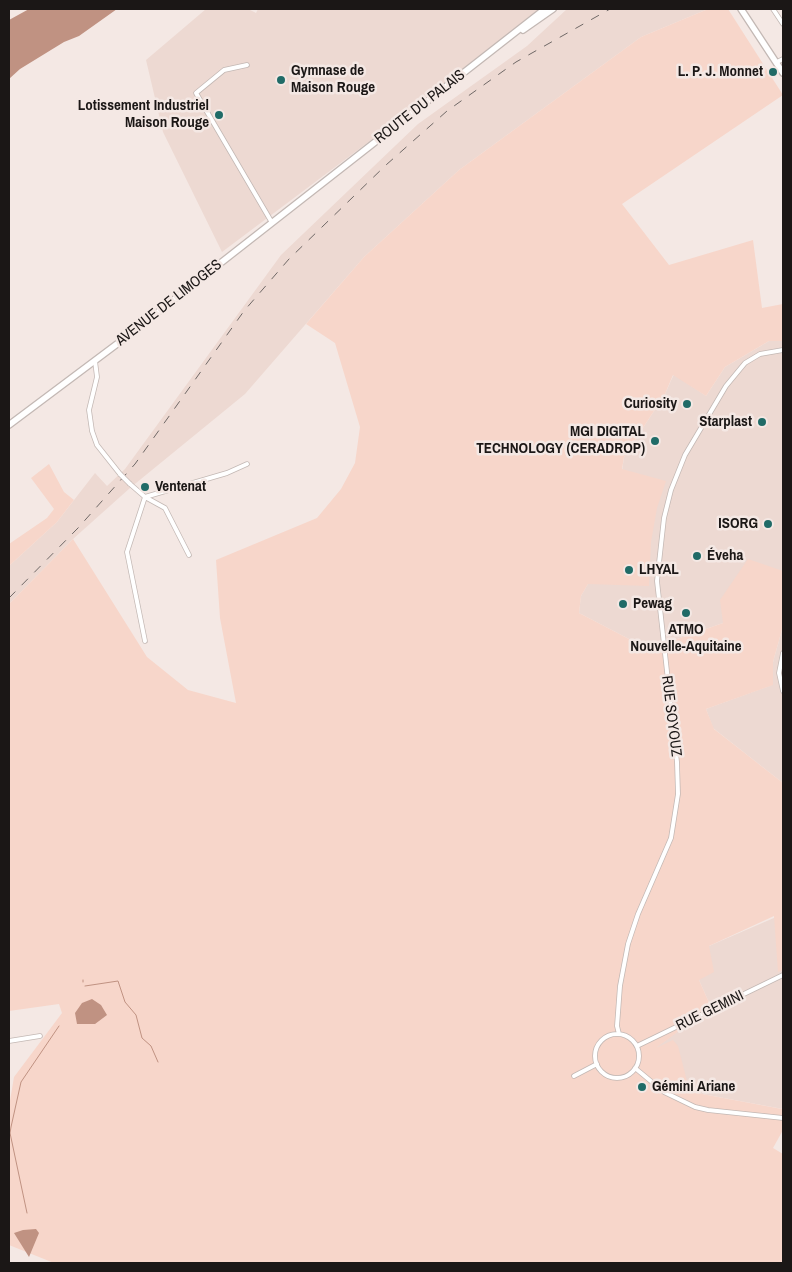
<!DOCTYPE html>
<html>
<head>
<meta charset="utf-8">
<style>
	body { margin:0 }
	#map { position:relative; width:792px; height:1272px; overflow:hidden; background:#f4e8e4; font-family:"Archivo Narrow",sans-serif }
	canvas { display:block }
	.frame { position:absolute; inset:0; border:10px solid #1b1716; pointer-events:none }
</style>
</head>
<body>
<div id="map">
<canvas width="792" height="1272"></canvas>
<div class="frame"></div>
</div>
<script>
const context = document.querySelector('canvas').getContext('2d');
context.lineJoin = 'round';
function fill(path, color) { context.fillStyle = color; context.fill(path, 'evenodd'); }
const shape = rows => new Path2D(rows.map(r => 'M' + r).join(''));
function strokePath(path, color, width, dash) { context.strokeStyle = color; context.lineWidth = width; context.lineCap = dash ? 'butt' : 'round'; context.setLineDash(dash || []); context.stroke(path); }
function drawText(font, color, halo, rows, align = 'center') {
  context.font = font + ' "Archivo Narrow",sans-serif'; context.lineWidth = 5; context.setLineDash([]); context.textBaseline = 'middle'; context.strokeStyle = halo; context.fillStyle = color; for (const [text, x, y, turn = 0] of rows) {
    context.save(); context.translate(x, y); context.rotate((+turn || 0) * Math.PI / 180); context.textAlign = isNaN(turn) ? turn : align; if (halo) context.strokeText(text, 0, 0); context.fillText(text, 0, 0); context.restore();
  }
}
const built = shape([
	[206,9,248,9,256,13,258,9,540,9,439,89,222,252,163,132,146,60],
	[567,9,708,9,641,37,459,170,364,257,245,394,130,488,73,539,9,604,9,566,57,522,95,473,107,486,125,469,281,255,418,124,527,46],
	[769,341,783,341,783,598,723,623,666,643,645,645,631,640,579,613,581,596,612,542,624,457,665,394,674,374,706,396,725,367],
	[783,626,783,783,713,728,706,709,772,685,773,662],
	[783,914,783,1109,686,1091,655,1048,711,1007,699,980,709,946]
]);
const green = shape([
	[708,9,728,9,783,95,622,204,669,265,753,240,762,308,783,304,783,341,769,341,725,367,706,396,673,375,665,394,624,457,622,469,666,481,657,508,651,542,649,586,588,584,581,596,579,613,631,640,645,645,653,653,666,643,723,623,720,600,748,559,783,571,783,626,773,662,773,685,706,709,714,729,783,783,783,970,778,972,774,916,709,946,714,972,699,980,711,1007,656,1048,673,1040,678,1046,688,1085,683,1086,686,1091,782,1109,783,1106,783,1130,773,1148,783,1154,783,1263,54,1263,9,1245,9,1107,14,1077,62,1013,59,1004,9,1011,9,604,73,539,147,657,188,690,236,703,220,618,216,560,317,518,341,489,355,463,360,427,335,343,306,324,364,257,459,170,641,37],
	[49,464,64,492,74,500,57,522,9,566,9,544,47,518,54,509,31,478]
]);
const water = shape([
	[29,9,117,9,79,36,64,42,20,69,9,79,9,20],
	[92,999,101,1005,107,1015,95,1024,77,1024,75,1013,82,1003],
	[36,1229,39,1233,29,1257,14,1233,23,1230]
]);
const stream = shape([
	[83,980,83,982],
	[85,986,118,981,125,1002,136,1015,142,1038,151,1046,158,1062],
	[27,1213,10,1133,11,1127,21,1082,59,1026]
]);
const street = shape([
	[773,9,783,24],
	[777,62,783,59],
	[247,65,224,70,196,93,271,221],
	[95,361,97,377,89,410,92,431,97,445,120,474],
	[130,484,145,497,127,552,145,641],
	[145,497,227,473,247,464],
	[145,497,165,508,189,555],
	[783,653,779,673,783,691],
	[619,1034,617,1026,620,986,628,944,638,914,671,838,678,794,677,762,657,581,664,518,671,490,685,455,726,386,745,363,760,354,783,350],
	'595 1056a22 22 0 1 1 44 0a22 22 0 1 1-44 0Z',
	[9,1041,40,1036],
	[637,1046,783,975],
	[635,1068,664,1092,695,1107,708,1110,783,1118],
	[574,1076,597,1064]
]);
const secondary = shape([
	[741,9,783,73],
	[523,30,553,9],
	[9,425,121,341,545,9]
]);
const rail = shape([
	[9,598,78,528,135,464,244,311,289,259,386,165,447,111,516,62,610,9]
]);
const streetBridge = shape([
	[120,474,130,484]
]);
const markers = [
	[773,72,5,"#206b67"],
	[281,80,5,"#206b67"],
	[219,115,5,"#206b67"],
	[687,404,5,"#206b67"],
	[762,422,5,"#206b67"],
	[655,441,5,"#206b67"],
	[145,487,5,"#206b67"],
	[768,524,5,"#206b67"],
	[697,556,5,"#206b67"],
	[629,570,5,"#206b67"],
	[623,604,5,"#206b67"],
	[686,613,5,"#206b67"],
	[642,1087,5,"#206b67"]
];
const poiNames = [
	["Gymnase de",291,71],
	["Maison Rouge",291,88],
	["L. P. J. Monnet",763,72,"right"],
	["Lotissement Industriel",209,106,"right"],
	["Maison Rouge",209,123,"right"],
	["Curiosity",677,404,"right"],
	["Starplast",752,422,"right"],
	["MGI DIGITAL",645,432,"right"],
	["TECHNOLOGY (CERADROP)",645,449,"right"],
	["Ventenat",155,487],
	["ISORG",758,524,"right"],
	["Éveha",707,556],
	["LHYAL",639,570],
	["Pewag",633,604],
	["ATMO",686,630,"center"],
	["Nouvelle-Aquitaine",686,647,"center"],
	["Gémini Ariane",652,1087]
];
const streetNames = [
	["ROUTE DU PALAIS",420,107,-38],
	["AVENUE DE LIMOGES",169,303,-38],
	["RUE SOYOUZ",671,716,83],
	["RUE GEMINI",710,1011,-26]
];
fill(built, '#edd9d2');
fill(green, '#f7d6ca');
fill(water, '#c09282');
strokePath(stream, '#c09282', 1);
strokePath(street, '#c3b8b4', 5.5);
strokePath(secondary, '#c3b8b4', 8);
strokePath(street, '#fff', 4);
strokePath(secondary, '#fff', 5.5);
strokePath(rail, '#6f6866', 1, [9, 9]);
strokePath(streetBridge, '#c3b8b4', 5.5, []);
strokePath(streetBridge, '#fff', 4);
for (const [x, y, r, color] of markers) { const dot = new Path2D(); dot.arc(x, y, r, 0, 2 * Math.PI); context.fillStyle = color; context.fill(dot); strokePath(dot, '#f4e8e4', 2); }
drawText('bold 15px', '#1b1716', '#f4e8e4', poiNames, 'left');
drawText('15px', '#1b1716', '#f4e8e4', streetNames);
</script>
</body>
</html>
